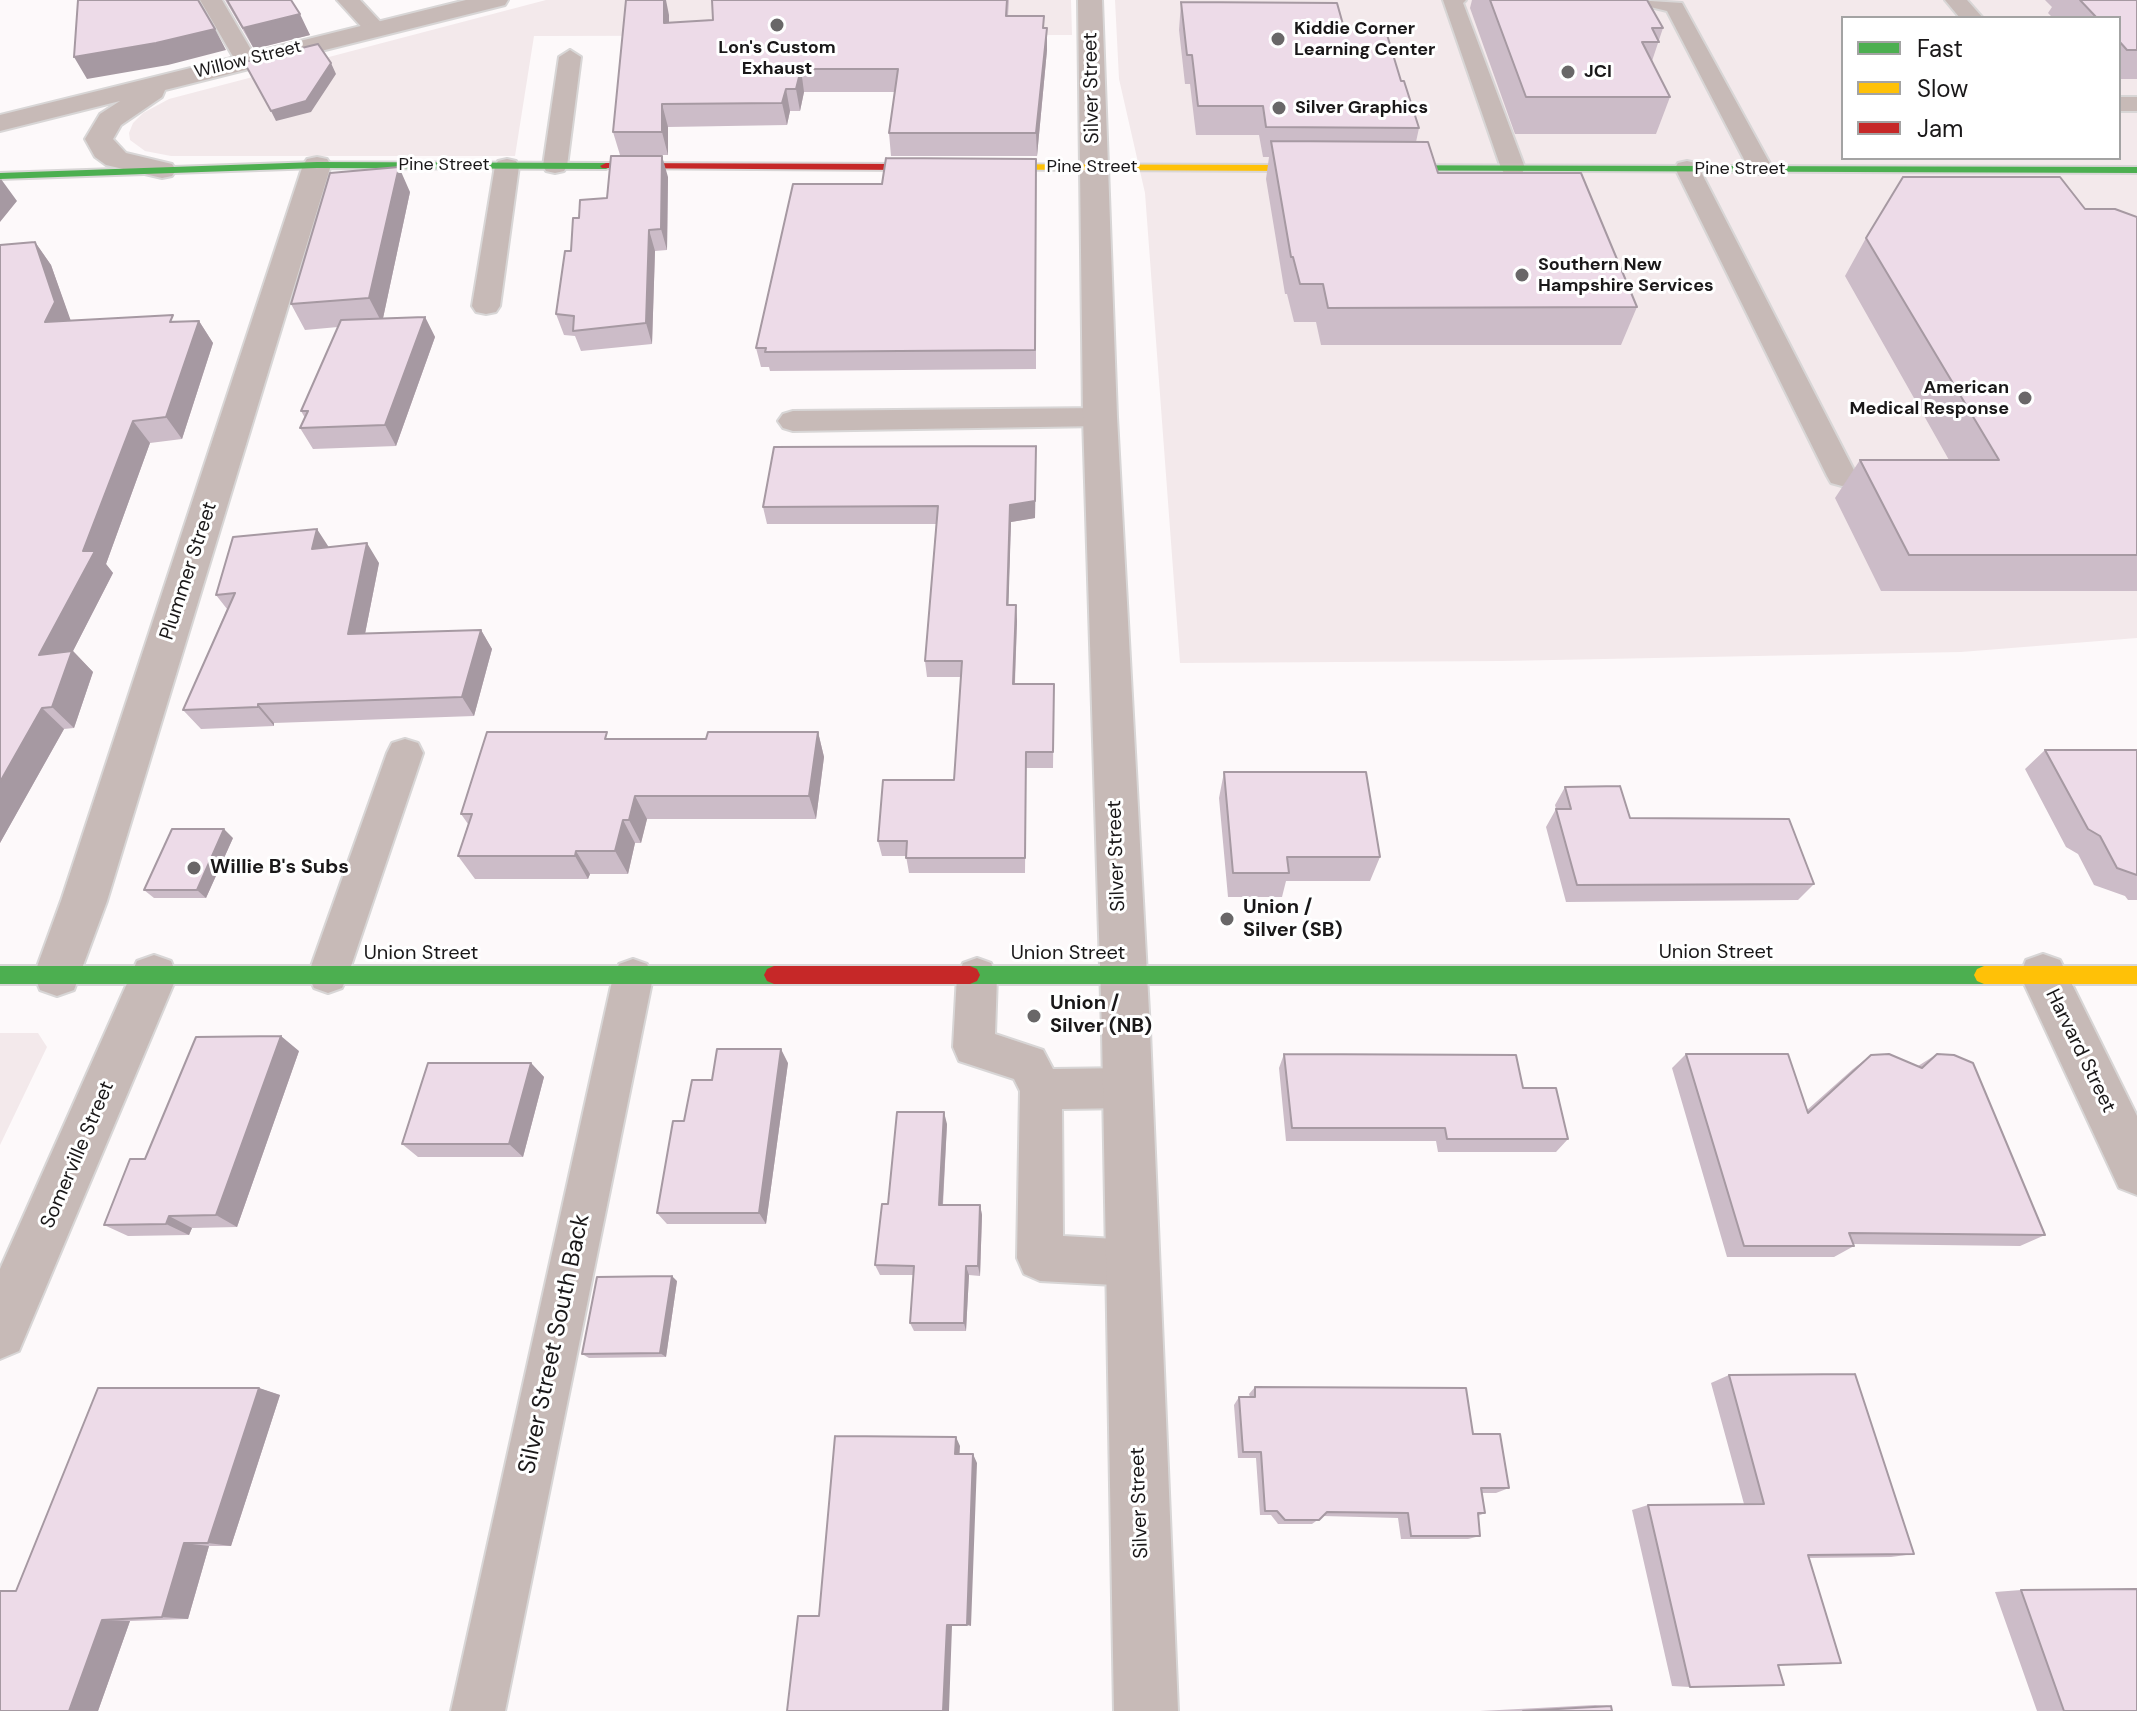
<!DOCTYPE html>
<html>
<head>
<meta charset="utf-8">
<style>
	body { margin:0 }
	#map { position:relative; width:2137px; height:1711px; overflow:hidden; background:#fdf9fa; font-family:"DM Sans",sans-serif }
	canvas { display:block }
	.legend { position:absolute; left:1841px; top:16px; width:280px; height:144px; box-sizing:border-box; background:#fff; border:2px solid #a3a3a3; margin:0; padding:10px 14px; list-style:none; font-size:24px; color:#1a1819 }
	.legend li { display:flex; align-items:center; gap:16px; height:40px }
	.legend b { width:40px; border:2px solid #a3a3a3 }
</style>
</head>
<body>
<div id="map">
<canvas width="2137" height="1711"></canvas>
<ul class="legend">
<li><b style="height:10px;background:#4caf50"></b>Fast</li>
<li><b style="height:10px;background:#ffc107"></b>Slow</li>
<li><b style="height:10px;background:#c62828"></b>Jam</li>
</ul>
</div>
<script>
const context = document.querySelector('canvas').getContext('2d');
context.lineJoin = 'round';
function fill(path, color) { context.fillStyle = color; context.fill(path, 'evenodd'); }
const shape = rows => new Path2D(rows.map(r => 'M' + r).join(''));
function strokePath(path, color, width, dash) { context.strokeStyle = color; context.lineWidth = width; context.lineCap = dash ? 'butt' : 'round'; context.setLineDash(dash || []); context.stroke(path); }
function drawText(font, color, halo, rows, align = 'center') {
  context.font = font + ' "DM Sans",sans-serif'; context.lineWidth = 6; context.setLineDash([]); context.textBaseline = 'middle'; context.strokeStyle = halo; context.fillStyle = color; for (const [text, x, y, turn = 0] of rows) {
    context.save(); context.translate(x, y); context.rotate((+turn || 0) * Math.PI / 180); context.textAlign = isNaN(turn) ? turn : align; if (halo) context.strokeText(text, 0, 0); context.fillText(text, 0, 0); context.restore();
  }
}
const built = shape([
	[546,0,1071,0,1072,35,534,36,515,156,171,156,145,151,130,140,129,133,133,123,143,113,169,99],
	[1115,0,2137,0,2137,638,1961,652,1502,661,1180,663,1145,193,1119,79],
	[1843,18,2119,18,2119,158,1843,158],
	[0,1033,38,1033,47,1047,0,1145]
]);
const lane = shape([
	[200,0,222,0,257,60,254,65,238,65,200,0],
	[337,0,360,0,387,29,376,35,368,34,337,0],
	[1443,0,1466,0,1463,3,1525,168,1522,173,1504,173,1501,168,1443,0],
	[1634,0,1682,3,1773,169,1770,174,1752,174,1749,169,1667,11,1638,4,1634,0],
	[1945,0,1967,0,1983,18,1960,18,1945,0],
	[570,50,581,57,567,166,564,171,555,173,546,171,543,166,559,57,570,50],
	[2119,97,2137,97,2137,111,2119,111,2119,97],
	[507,159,516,161,519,166,500,306,496,312,486,314,476,312,472,306,495,166,498,161,507,159],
	[1687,161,1696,163,1699,168,1857,476,1853,483,1842,486,1831,483,1827,476,1675,168,1678,163,1687,161],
	[1100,408,1110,410,1115,417,1110,424,1100,426,793,431,783,428,778,421,783,414,793,411,1100,408],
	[405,739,418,743,423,753,348,975,342,988,328,993,314,988,308,975,387,753,392,743,405,739],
	[977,958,991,963,997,976,995,1034,1043,1050,1053,1069,1128,1068,1143,1074,1149,1088,1143,1102,1128,1108,1062,1109,1063,1236,1133,1240,1149,1247,1156,1263,1149,1279,1133,1286,1040,1281,1024,1274,1017,1258,1020,1091,1014,1079,959,1061,953,1047,957,976,963,963,977,958],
	[633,959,647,964,653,977,505,1711,451,1711,613,977,619,964,633,959]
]);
const street = shape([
	[466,0,508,0,505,5,165,90,162,97,121,125,113,139,126,153,172,164,176,170,172,176,162,178,106,165,95,157,85,139,100,114,120,101,0,131,0,115,466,0],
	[1078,0,1102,0,1117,417,1150,1031,1178,1711,1114,1711,1102,1031,1083,417,1078,0],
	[317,157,327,159,331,165,107,901,74,990,57,996,40,990,34,975,61,901,303,165,307,159,317,157],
	[2043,954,2060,960,2137,1116,2137,1195,2119,1188,2020,975,2026,960,2043,954],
	[154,955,171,961,177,976,19,1351,0,1359,0,1269,137,961,154,955]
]);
const fast = shape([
	[317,162,606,163,612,166,606,169,317,168,0,179,0,173,317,162],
	[1289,165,2137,167,2137,173,1285,170,1283,168,1289,165],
	[0,966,774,966,781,969,784,975,781,981,774,984,0,984,0,966],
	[970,966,1984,966,1991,969,1994,975,1991,981,1984,984,970,984,963,981,960,975,963,969,970,966]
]);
const slow = shape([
	[905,164,1289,165,1295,168,1289,171,901,169,901,165,905,164],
	[1984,966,2137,966,2137,984,1984,984,1977,981,1974,975,1977,969,1984,966]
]);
const jam = shape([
	[606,163,905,164,911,167,905,170,602,168,600,166,606,163],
	[774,966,970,966,977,969,980,975,977,981,970,984,774,984,767,981,764,975,767,969,774,966]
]);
const wall = shape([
	[225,0,291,0,310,35,254,49],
	[1009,0,1008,16,1047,28,1047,50,1037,156,891,156,889,133,895,92,804,92,800,111,790,111,787,125,668,127,668,155,620,155,613,132,669,15,669,23],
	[1472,0,1647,0,1663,28,1652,61,1670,97,1656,134,1515,134,1470,8],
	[2045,0,2137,0,2137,79,2119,79,2119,18,2053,18,2048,13,2052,7],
	[1181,2,1344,28,1401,81,1419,128,1416,142,1438,173,1637,307,1621,345,1321,345,1316,322,1294,322,1287,294,1285,294,1266,179,1269,157,1263,157,1259,135,1196,135,1190,84,1185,84,1179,30],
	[668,177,667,250,655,251,652,344,581,351,575,336,564,335,556,314,579,218,607,198],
	[1036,178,1036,369,770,371,769,367,761,367,756,348,882,184],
	[410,192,383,318,425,317,435,337,396,446,313,449,300,428,305,418,301,411,338,327,305,330,291,304],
	[2085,209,2137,217,2137,591,1881,591,1835,498,1860,460,1949,460,1845,276,1866,238],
	[35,242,51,265,70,320,199,321,213,343,182,439,150,443,106,564,113,573,73,651,93,672,74,728,64,729,0,843,0,245],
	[1036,446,1035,518,1011,522,1008,605,1016,605,1017,621,1015,684,1054,684,1053,768,1026,768,1025,873,909,873,906,856,882,856,878,841,954,780,961,677,927,677,925,661,936,524,767,524,763,507],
	[329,547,379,563,365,634,481,630,492,649,474,716,274,723,274,726,201,729,183,710,227,609,216,595],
	[818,732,824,757,816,819,647,819,641,843,635,843,628,874,590,874,588,879,475,879,458,856,468,824,461,814,610,739,706,739],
	[2045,750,2137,750,2137,900,2128,900,2125,896,2094,885,2078,854,2066,847,2025,769],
	[1224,772,1380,857,1370,881,1286,881,1282,897,1228,897,1219,798],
	[1565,787,1630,818,1814,884,1798,900,1566,902,1546,827,1556,809,1555,805],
	[233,838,206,898,154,898,144,890],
	[299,1051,237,1227,192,1228,189,1235,128,1236,104,1225,145,1159],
	[1284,1054,1523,1088,1568,1139,1556,1152,1438,1152,1436,1141,1286,1141,1279,1068],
	[1686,1054,1807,1110,1853,1069,1871,1055,1918,1066,1937,1054,2045,1235,2020,1246,1853,1244,1854,1246,1834,1257,1727,1257,1672,1068],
	[531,1063,544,1077,523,1157,418,1157,402,1144],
	[788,1063,766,1224,667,1224,657,1213,684,1121],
	[947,1124,943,1205,980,1205,982,1215,980,1276,969,1275,966,1331,914,1331,910,1323,913,1275,880,1275,875,1265,888,1204],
	[677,1281,666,1357,589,1358,582,1354],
	[1729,1375,1914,1554,1891,1557,1809,1558,1778,1665,1690,1687,1672,1686,1632,1510,1648,1505,1744,1504,1711,1383],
	[1255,1387,1473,1434,1509,1488,1496,1493,1481,1493,1485,1513,1478,1516,1480,1536,1468,1539,1401,1539,1398,1518,1323,1516,1312,1524,1278,1524,1271,1515,1260,1515,1256,1458,1238,1458,1234,1405,1239,1397,1250,1397,1249,1394],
	[259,1388,280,1395,231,1546,209,1546,188,1619,130,1621,98,1711,16,1591],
	[2021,1590,2137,1711,2037,1711,1995,1592],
	[1595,1705,1611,1706,1612,1711,1480,1711]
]);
const shadedWall = shape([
	[664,0,666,0,669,15,669,45,664,23],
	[300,14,310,35,254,49,243,28],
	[1047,28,1047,50,1037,156,1036,133],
	[215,29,226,50,168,65,87,79,74,57],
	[331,63,336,74,311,112,276,121,271,111],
	[801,69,804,92,800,111,796,89],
	[786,89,790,111,787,125,782,103],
	[662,104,668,127,668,155,662,132],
	[662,156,668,177,667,250,661,229],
	[399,167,410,192,382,323,369,298],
	[1,179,17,201,0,222,0,180],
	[649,230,655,251,652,344,646,323],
	[35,242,51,265,72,324,45,322],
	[425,317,435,337,396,446,385,425],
	[199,321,213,343,182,439,166,417],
	[133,421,150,443,106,564,113,573,73,651,93,672,74,728,52,707,39,655,83,551],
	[1036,446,1035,518,1011,522,1008,621,1007,605,1010,505],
	[317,529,330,549,312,549],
	[367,543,379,563,361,654,348,634],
	[1016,605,1017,621,1014,700,1013,684],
	[481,630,492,649,474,716,462,697],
	[258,704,274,723,274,726,258,707],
	[42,708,64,729,0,843,0,782],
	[818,732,824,757,816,819,809,796],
	[635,796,647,819,641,843,629,820],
	[623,820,635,843,628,874,615,851],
	[224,829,233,838,206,898,197,890],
	[576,851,590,874,588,879,575,856],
	[281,1036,299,1051,237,1227,216,1215],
	[781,1049,788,1063,766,1224,759,1213],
	[531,1063,544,1077,523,1157,509,1144],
	[944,1112,947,1124,942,1215,939,1205],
	[980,1205,982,1215,980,1276,978,1266],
	[169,1216,192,1228,189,1235,166,1224],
	[966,1266,969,1275,966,1331,964,1323],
	[672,1276,677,1281,666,1357,660,1353],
	[259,1388,280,1395,231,1546,208,1543],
	[956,1437,960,1446,959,1463,955,1454],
	[973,1454,977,1463,971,1626,967,1625],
	[184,1543,209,1546,188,1619,162,1617],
	[102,1620,130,1621,98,1711,69,1711],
	[947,1625,952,1626,949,1711,943,1711]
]);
const building = shape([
	[78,0,198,0,215,29,156,43,74,57,78,0],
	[227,0,291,0,300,14,243,28,227,0],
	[626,0,664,0,664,23,713,20,712,0,1007,0,1006,16,1044,16,1043,28,1047,28,1036,133,889,133,898,69,801,69,796,89,786,89,782,103,662,104,662,132,613,132,626,0],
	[1490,0,1647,0,1663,28,1652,28,1659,42,1642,42,1670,97,1526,97,1490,0],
	[2080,0,2137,0,2137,50,2127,50,2119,41,2119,18,2097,18,2080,0],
	[1181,2,1337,3,1344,28,1385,28,1401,81,1404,81,1419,128,1266,127,1263,106,1198,106,1192,55,1187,55,1181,2],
	[318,44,331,63,306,101,271,111,244,62,318,44],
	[1271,141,1428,142,1438,173,1581,173,1637,307,1328,308,1323,284,1300,284,1293,257,1291,257,1271,141],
	[611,156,662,156,661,229,649,230,646,323,573,331,574,316,556,314,565,251,571,251,573,218,579,218,580,200,607,198,611,156],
	[886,158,1036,159,1035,350,765,352,766,348,756,348,793,184,882,184,886,158],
	[399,167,369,298,291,304,330,173,399,167],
	[1903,177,2060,177,2085,209,2115,209,2137,217,2137,555,1909,555,1860,460,1999,460,1866,238,1903,177],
	[35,242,55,302,45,322,173,315,170,322,199,321,166,417,133,421,83,551,95,551,39,655,72,651,52,707,42,708,0,782,0,245,35,242],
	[425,317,385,425,300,428,308,411,301,411,341,320,425,317],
	[1036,446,1035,501,1010,505,1007,605,1016,605,1013,684,1054,684,1053,752,1026,752,1025,858,906,858,907,841,878,841,883,780,954,780,962,661,925,661,938,506,763,507,774,447,1036,446],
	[317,529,312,549,367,543,348,634,481,630,462,697,258,704,258,707,183,710,235,593,216,595,233,537,317,529],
	[487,732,607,732,605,739,706,739,708,732,818,732,809,796,635,796,629,820,623,820,615,851,576,851,575,856,458,856,472,814,461,814,487,732],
	[2045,750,2137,750,2137,875,2117,868,2100,836,2088,829,2045,750],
	[1224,772,1366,772,1380,857,1287,857,1289,873,1233,873,1224,772],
	[1620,786,1630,818,1789,819,1814,884,1577,885,1556,809,1571,809,1565,787,1620,786],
	[172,829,224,829,197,890,144,890,172,829],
	[281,1036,216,1215,169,1216,166,1224,104,1225,130,1159,145,1159,196,1037,281,1036],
	[717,1049,781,1049,759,1213,657,1213,673,1121,684,1121,692,1080,712,1080,717,1049],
	[1284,1054,1516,1055,1523,1088,1556,1088,1568,1139,1447,1139,1445,1128,1292,1128,1284,1054],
	[1686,1054,1788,1054,1808,1113,1871,1055,1889,1054,1922,1068,1937,1054,1954,1055,1973,1063,2045,1235,1849,1233,1854,1246,1744,1246,1686,1054],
	[428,1063,531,1063,509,1144,402,1144,428,1063],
	[897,1112,944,1112,939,1205,980,1205,978,1266,966,1266,964,1323,910,1323,914,1266,875,1265,882,1204,888,1204,897,1112],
	[672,1276,660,1353,582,1354,597,1277,672,1276],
	[1855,1374,1914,1554,1808,1555,1841,1663,1778,1665,1784,1685,1690,1687,1648,1505,1764,1504,1729,1375,1855,1374],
	[1255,1387,1466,1388,1473,1434,1500,1434,1509,1488,1481,1488,1485,1513,1478,1513,1480,1536,1411,1536,1408,1513,1327,1512,1319,1520,1285,1520,1277,1511,1265,1511,1261,1452,1243,1452,1239,1397,1255,1397,1255,1387],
	[98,1388,259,1388,208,1543,184,1543,162,1617,102,1620,69,1711,0,1711,0,1591,16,1591,98,1388],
	[835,1436,956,1437,955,1454,973,1454,967,1625,947,1625,943,1711,787,1711,798,1616,819,1616,835,1436],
	[2137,1589,2137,1711,2064,1711,2021,1590,2137,1589],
	[1611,1706,1612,1711,1523,1711,1611,1706]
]);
const markers = [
	[777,25,8,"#696768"],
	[1278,39,8,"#696768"],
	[1568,72,8,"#696768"],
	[1279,108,8,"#696768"],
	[1522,275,8,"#696768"],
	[2025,398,8,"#696768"],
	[194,868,8,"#696768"],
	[1227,919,8,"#696768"],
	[1034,1016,8,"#696768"]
];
const farPoinames = [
	["Kiddie Corner",1294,29],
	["Learning Center",1294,50],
	["Lon's Custom",777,48,"center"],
	["Exhaust",777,69,"center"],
	["JCI",1584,72],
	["Silver Graphics",1295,108],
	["Southern New",1538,265],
	["Hampshire Services",1538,286],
	["American",2009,388,"right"],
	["Medical Response",2009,409,"right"]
];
const farStreetnames = [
	["Willow Street",248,60,-14],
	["Pine Street",444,165],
	["Pine Street",1092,167],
	["Pine Street",1740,169]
];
const streetNames = [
	["Silver Street",1092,88,-91],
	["Plummer Street",189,571,-72],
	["Silver Street",1117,856,-92],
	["Union Street",1716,953],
	["Union Street",421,954],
	["Union Street",1068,954],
	["Harvard Street",2080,1051,64],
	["Somerville Street",78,1155,-67],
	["Silver Street",1140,1503,-92]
];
const poiNames = [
	["Willie B's Subs",210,868],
	["Union /",1243,908],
	["Silver (SB)",1243,931],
	["Union /",1050,1004],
	["Silver (NB)",1050,1027]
];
const nearStreetnames = [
	["Silver Street South Back",555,1344,-78]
];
fill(built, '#f3e9eb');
strokePath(lane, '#d8d6d6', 4);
strokePath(street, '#d8d6d6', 4);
strokePath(fast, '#d8d6d6', 4);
strokePath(slow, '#d8d6d6', 4);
strokePath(jam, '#d8d6d6', 4);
fill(lane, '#c7bab7');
fill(street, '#c7bab7');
fill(fast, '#4caf50');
fill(slow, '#ffc107');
fill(jam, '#c62828');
fill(wall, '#ccbcc8');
fill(shadedWall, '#a699a2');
fill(building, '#eddbe8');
strokePath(building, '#a699a2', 2);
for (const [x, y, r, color] of markers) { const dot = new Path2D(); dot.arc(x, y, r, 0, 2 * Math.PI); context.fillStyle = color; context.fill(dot); strokePath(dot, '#fff', 3); }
drawText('bold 18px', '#1a1819', '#fff', farPoinames, 'left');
drawText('18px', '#1a1819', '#fff', farStreetnames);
drawText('20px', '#1a1819', '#fff', streetNames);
drawText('bold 20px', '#1a1819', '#fff', poiNames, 'left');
drawText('24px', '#1a1819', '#fff', nearStreetnames);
</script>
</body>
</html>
